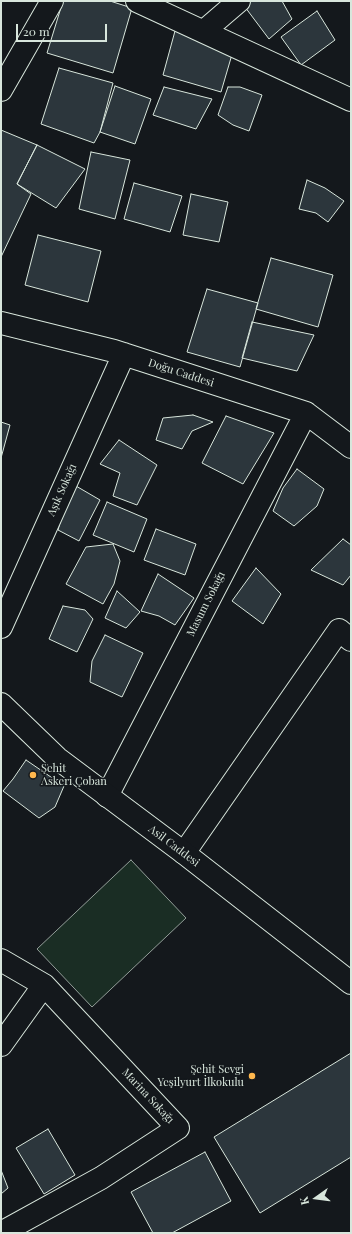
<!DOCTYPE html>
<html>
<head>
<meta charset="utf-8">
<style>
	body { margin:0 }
	#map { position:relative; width:352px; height:1234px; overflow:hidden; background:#14181c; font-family:"Playfair Display",serif }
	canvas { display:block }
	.frame { position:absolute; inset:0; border:2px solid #d8e6dc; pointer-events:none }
	.north { position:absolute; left:296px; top:1178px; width:40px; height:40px; -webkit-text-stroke:3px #14181c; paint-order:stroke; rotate:256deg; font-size:11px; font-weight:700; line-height:16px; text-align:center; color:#d8e6dc }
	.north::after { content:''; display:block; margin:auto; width:14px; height:18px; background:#d8e6dc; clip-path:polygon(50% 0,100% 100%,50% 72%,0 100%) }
	.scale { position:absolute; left:16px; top:24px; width:91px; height:18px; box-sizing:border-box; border:2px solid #d8e6dc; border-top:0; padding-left:5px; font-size:12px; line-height:14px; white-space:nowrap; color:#d8e6dc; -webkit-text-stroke:3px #14181c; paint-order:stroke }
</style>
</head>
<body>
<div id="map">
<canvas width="352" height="1234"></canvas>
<div class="frame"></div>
<div class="north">K</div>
<div class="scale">20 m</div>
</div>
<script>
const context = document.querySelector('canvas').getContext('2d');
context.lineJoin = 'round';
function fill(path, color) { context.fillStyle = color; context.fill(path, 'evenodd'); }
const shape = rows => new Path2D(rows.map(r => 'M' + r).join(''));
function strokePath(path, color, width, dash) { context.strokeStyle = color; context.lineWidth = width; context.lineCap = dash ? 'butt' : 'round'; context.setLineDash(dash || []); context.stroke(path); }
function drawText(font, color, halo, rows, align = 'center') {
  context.font = font + ' "Playfair Display",serif'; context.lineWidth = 3; context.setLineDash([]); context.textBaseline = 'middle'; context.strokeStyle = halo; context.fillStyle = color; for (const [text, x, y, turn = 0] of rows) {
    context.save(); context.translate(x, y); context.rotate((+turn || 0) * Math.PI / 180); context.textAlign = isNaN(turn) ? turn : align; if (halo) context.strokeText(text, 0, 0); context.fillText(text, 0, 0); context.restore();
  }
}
const green = shape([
	[131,860,186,918,92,1007,37,949,131,860]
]);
const building = shape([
	[63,1,110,1,132,8,113,73,47,53,63,1],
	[251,1,282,1,292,19,269,39,245,7,251,1],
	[317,11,335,40,301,65,281,37,317,11],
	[175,31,233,51,221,92,163,75,175,31],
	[59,68,113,83,100,132,94,143,41,124,59,68],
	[115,86,151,99,135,144,100,132,115,86],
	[164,87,212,99,196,129,153,115,164,87],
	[228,87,240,87,262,95,249,131,233,125,218,115,228,87],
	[1,130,37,145,17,184,31,194,1,257,1,130],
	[37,145,85,169,56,208,17,184,37,145],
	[91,152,130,160,115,219,79,209,91,152],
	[307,180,325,188,344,201,328,222,316,213,299,209,307,180],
	[134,183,182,196,170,232,124,219,134,183],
	[191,194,228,202,219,242,183,235,191,194],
	[38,235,101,251,88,302,25,285,38,235],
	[271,258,333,275,318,327,256,309,271,258],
	[207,289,258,303,240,367,187,352,207,289],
	[252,322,314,335,297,371,242,358,252,322],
	[193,415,213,422,192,431,182,449,156,440,163,418,193,415],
	[226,416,274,433,243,484,202,463,226,416],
	[1,422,10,425,1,458,1,422],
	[119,440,157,465,137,505,113,496,120,473,100,464,119,440],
	[297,469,324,489,317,506,294,526,273,511,283,488,297,469],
	[76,486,100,500,79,541,58,530,65,504,76,486],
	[107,502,147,519,134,552,93,535,107,502],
	[156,529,196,544,185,575,144,560,156,529],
	[343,539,351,545,351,575,343,585,311,570,343,539],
	[113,544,120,561,114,584,103,604,66,584,86,547,113,544],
	[256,568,281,594,263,624,232,601,256,568],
	[158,574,194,598,175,625,159,616,141,611,158,574],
	[117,591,140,612,126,628,105,618,117,591],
	[63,606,85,610,93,619,77,652,49,639,63,606],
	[105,635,143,653,122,697,90,682,92,661,105,635],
	[26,760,64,786,55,807,39,818,3,791,13,779,26,760],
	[351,1053,351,1157,260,1213,214,1137,351,1053],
	[48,1129,75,1175,44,1194,16,1148,48,1129],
	[205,1152,231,1201,172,1233,153,1233,131,1192,205,1152],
	[1,1170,8,1188,1,1194,1,1170]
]);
const minor = shape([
	[137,1,351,100],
	[204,31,239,1],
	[1,90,52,1],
	[1,323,114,351,306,413,351,447],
	[1,627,124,354],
	[107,796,306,413],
	[184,853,339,630,351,640],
	[1,960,44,985,178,1128,101,1178,1,1233],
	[1,1045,44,985]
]);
const tertiary = shape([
	[1,704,57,758,184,853,351,983]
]);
const markers = [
	[33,775,4,"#ffb74d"],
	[252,1076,4,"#ffb74d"]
];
const streetNames = [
	["Doğu Caddesi",181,373,18],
	["Aşık Sokağı",62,490,-66],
	["Masum Sokağı",206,604,-63],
	["Asil Caddesi",174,846,37],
	["Marina Sokağı",148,1096,47]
];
const poiNames = [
	["Şehit",41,769],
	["Askeri Çoban",41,782],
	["Şehit Sevgi",244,1070,"right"],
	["Yeşilyurt İlkokulu",244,1083,"right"]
];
fill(green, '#1a2d24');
strokePath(green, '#939e99', 1);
fill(building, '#2c363c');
strokePath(building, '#d8e6dc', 1);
strokePath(minor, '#d8e6dc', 24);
strokePath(tertiary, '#d8e6dc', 24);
strokePath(minor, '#14181c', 22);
strokePath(tertiary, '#14181c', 22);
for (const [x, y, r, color] of markers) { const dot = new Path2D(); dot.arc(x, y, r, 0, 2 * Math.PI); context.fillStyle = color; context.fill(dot); strokePath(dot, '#14181c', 1.5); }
drawText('11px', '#d8e6dc', '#14181c', streetNames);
drawText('11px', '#d8e6dc', '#14181c', poiNames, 'left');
</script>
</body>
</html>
